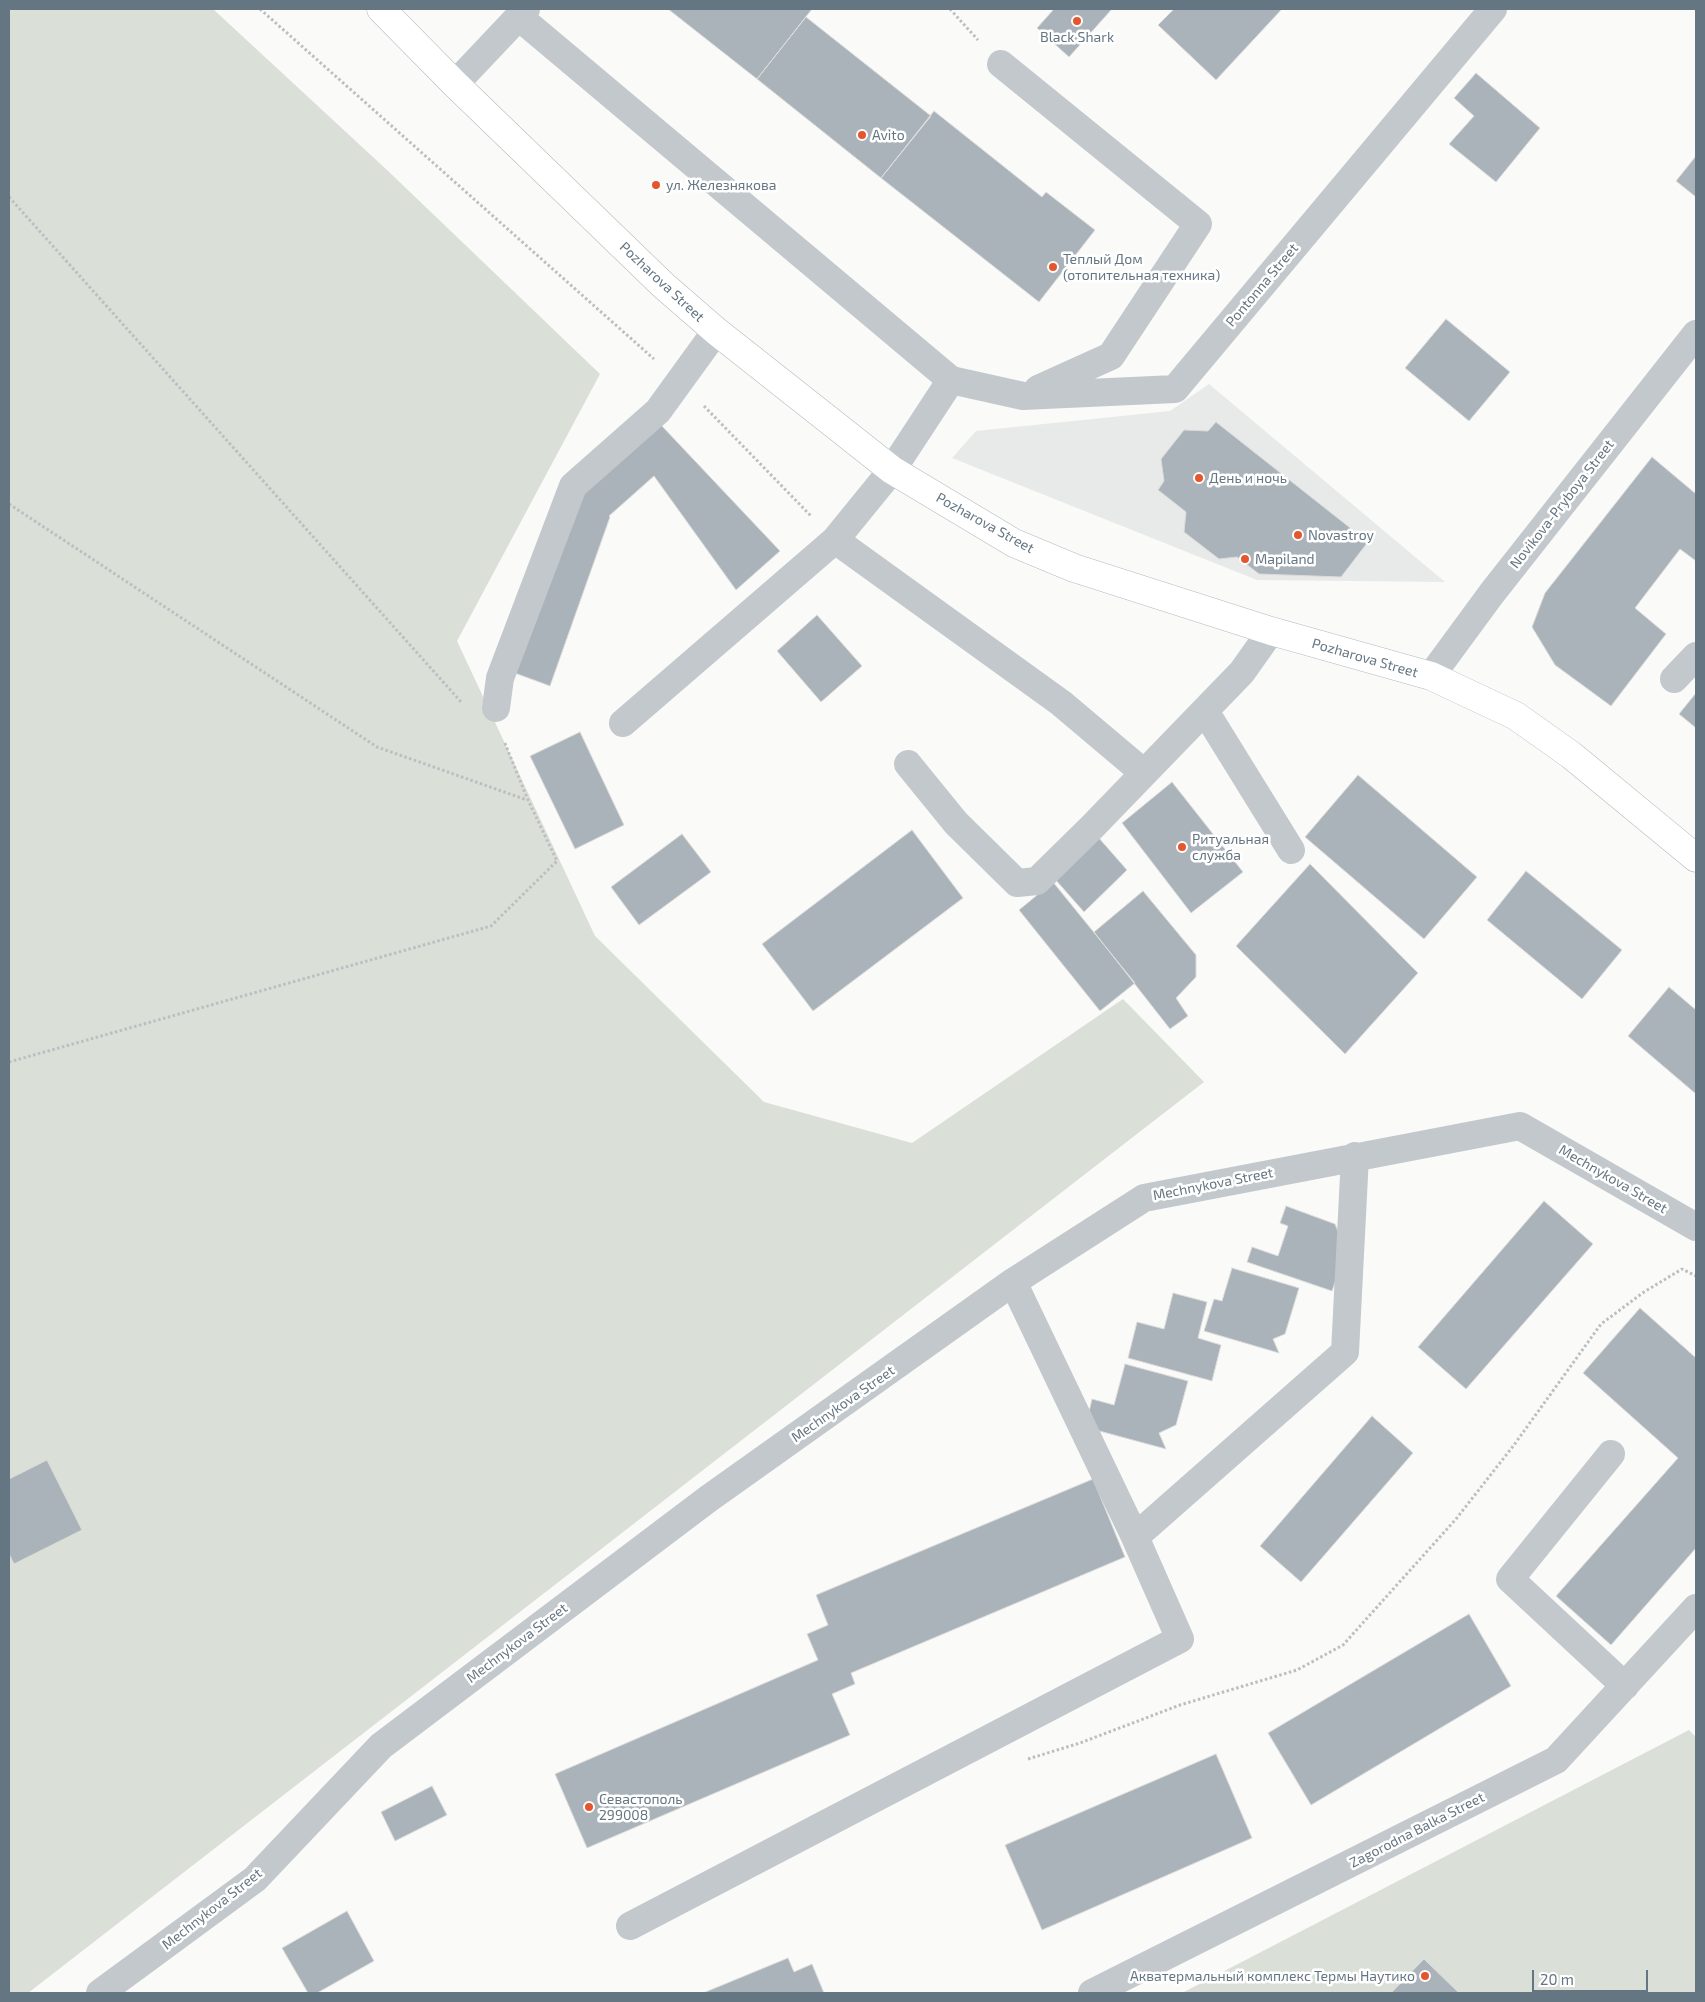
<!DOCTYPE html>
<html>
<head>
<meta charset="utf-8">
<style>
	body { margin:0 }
	#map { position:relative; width:1705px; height:2002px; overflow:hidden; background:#fafaf8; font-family:"Exo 2",sans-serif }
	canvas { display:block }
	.frame { position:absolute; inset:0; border:10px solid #657683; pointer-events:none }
	.scale { position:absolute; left:1532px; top:1970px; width:116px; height:22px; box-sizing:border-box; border:2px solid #657683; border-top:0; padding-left:6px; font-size:15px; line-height:18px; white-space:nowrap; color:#657683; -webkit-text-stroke:4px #fff; paint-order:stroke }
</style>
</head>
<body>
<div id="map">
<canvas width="1705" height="2002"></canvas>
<div class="frame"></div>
<div class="scale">20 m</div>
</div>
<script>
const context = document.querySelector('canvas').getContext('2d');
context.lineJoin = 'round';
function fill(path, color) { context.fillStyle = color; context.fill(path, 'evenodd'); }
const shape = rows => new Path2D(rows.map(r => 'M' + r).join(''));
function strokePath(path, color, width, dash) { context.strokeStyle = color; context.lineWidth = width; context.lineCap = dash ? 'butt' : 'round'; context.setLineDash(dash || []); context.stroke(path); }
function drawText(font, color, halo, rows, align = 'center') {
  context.font = font + ' "Exo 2",sans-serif'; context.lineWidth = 5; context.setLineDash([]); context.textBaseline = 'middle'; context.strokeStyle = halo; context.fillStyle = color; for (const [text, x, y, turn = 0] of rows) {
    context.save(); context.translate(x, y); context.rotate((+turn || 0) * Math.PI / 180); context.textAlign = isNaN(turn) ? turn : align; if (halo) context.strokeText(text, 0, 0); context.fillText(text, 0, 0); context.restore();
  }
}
const built = shape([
	[1209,384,1445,582,1257,580,952,458,976,431,1170,411]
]);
const green = shape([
	[9,9,213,9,387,170,600,374,457,641,595,936,764,1102,912,1143,1123,999,1204,1082,28,1993,9,1993],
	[1689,1730,1696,1737,1696,1993,1182,1993]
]);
const building = shape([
	[668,9,812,9,757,79,668,9],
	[1054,9,1112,9,1069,57,1037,28,1054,9],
	[1174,9,1282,9,1216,80,1158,25,1174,9],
	[806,17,931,116,881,178,757,79,806,17],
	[1476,73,1540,128,1496,182,1449,144,1474,116,1454,98,1476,73],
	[934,111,1042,197,1046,192,1095,230,1039,302,881,178,934,111],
	[1696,156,1696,197,1676,181,1696,156],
	[1446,319,1510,372,1469,421,1405,368,1446,319],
	[1216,422,1368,542,1341,577,1259,574,1237,557,1219,559,1184,532,1186,512,1158,490,1164,481,1161,459,1184,430,1208,431,1216,422],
	[661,425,780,551,736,590,654,476,609,516,610,517,550,686,512,672,572,503,661,425],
	[1652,457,1696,494,1696,561,1680,549,1635,608,1666,634,1611,706,1555,665,1532,627,1545,593,1652,457],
	[817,615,862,666,821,702,777,651,817,615],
	[1696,693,1696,728,1679,714,1696,693],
	[580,732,624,825,575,849,530,756,580,732],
	[1358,775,1477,877,1424,939,1305,837,1358,775],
	[1172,782,1243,872,1191,913,1122,823,1172,782],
	[912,830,963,898,813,1011,762,944,912,830],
	[682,834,711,872,639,925,611,887,682,834],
	[1098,837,1127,870,1084,912,1054,878,1098,837],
	[1310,864,1418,973,1345,1054,1236,946,1310,864],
	[1526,871,1622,950,1582,999,1487,920,1526,871],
	[1053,882,1135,983,1100,1011,1019,910,1053,882],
	[1143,891,1196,955,1196,977,1176,998,1188,1016,1170,1029,1094,932,1143,891],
	[1669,987,1696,1010,1696,1094,1628,1036,1669,987],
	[1544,1201,1593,1244,1466,1389,1418,1347,1544,1201],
	[1286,1206,1335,1224,1346,1251,1332,1291,1247,1262,1252,1247,1278,1256,1288,1226,1280,1223,1286,1206],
	[1232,1268,1299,1288,1285,1334,1273,1339,1279,1353,1204,1331,1214,1299,1222,1301,1232,1268],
	[1173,1293,1207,1302,1198,1338,1221,1345,1212,1381,1128,1358,1137,1322,1164,1329,1173,1293],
	[1640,1308,1696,1358,1696,1548,1611,1645,1556,1596,1678,1458,1583,1373,1640,1308],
	[1125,1364,1188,1381,1176,1425,1159,1433,1166,1449,1092,1429,1088,1416,1092,1399,1114,1405,1125,1364],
	[1372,1416,1413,1453,1301,1582,1260,1546,1372,1416],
	[47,1460,82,1530,14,1564,9,1554,9,1479,47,1460],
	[1093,1479,1125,1557,851,1673,855,1684,832,1694,850,1735,587,1848,555,1774,818,1660,807,1634,828,1625,816,1595,1093,1479],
	[1469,1614,1511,1686,1311,1805,1268,1733,1469,1614],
	[1216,1754,1252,1838,1042,1930,1005,1845,1216,1754],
	[432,1786,447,1815,395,1841,381,1812,432,1786],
	[347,1911,374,1961,317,1993,308,1993,282,1948,347,1911],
	[788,1958,794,1972,812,1964,824,1993,703,1993,788,1958],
	[1424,1959,1459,1993,1391,1993,1424,1959]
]);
const path = shape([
	[260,9,654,359],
	[950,9,978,40],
	[9,197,462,703],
	[704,406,811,516],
	[9,504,377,747,527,800],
	[9,1062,491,926,557,861,528,800,504,741],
	[1028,1759,1080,1743,1180,1705,1297,1670,1343,1645,1456,1519,1514,1445,1601,1324,1644,1292,1682,1269,1696,1276]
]);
const minor = shape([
	[519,17,951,380,1023,396,1175,389,1493,9],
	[1001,64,1198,224,1111,356,1038,389],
	[455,84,526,9],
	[835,540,1061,703,1144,773],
	[1431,676,1492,593,1696,334],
	[1674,679,1696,656],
	[496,708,500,678,573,486,658,411,716,331],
	[1205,711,1291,850],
	[623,723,835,540,892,470,951,380],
	[908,764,956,823,1017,883,1037,881,1092,827,1242,672,1271,631],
	[1013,1282,1135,1537,1345,1352,1355,1156],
	[1611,1454,1510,1579,1625,1686],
	[630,1926,1180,1639,1135,1537],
	[100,1993,255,1879,381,1746,708,1499,1013,1282,1144,1198,1520,1126,1696,1227],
	[1092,1993,1556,1760,1696,1608]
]);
const major = shape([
	[381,9,455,84,663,285,716,331,892,470,1014,543,1074,568,1271,631,1431,676,1516,716,1571,755,1696,858]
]);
const markers = [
	[1077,21,5,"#e4572e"],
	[862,135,5,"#e4572e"],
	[656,185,5,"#e4572e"],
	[1053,267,5,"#e4572e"],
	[1199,478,5,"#e4572e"],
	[1298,535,5,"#e4572e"],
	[1245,559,5,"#e4572e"],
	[1182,847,5,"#e4572e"],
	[589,1807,5,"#e4572e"],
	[1425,1976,5,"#e4572e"]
];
const poiNames = [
	["Black Shark",1077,37,"center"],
	["Avito",872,135],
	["ул. Железнякова",666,185],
	["Теплый Дом",1063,259],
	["(отопительная техника)",1063,275],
	["День и ночь",1209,478],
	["Novastroy",1308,535],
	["Mapiland",1255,559],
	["Ритуальная",1192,839],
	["служба",1192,855],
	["Севастополь",599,1799],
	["299008",599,1815],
	["Акватермальный комплекс Термы Наутико",1415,1976,"right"]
];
const streetNames = [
	["Pozharova Street",662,282,43],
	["Pontonna Street",1262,285,-50],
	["Novikova-Pryboya Street",1562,504,-52],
	["Pozharova Street",985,523,29],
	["Pozharova Street",1365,658,16],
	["Mechnykova Street",1613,1179,30],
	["Mechnykova Street",1213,1184,-11],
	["Mechnykova Street",843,1404,-35],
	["Mechnykova Street",517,1643,-37],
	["Zagorodna Balka Street",1417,1830,-27],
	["Mechnykova Street",212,1909,-38]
];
fill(built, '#e8e9e9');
fill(green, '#dadfd7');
fill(building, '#aab3b9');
strokePath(building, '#dcdcda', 1);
strokePath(major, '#b5babe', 29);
strokePath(path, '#bbbfc2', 3, [2.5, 2.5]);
strokePath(minor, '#c3c8cc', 28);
strokePath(major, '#fff', 28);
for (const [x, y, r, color] of markers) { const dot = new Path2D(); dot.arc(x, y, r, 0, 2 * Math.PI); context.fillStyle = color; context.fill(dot); strokePath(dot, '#fff', 2); }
drawText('14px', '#657683', '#fff', poiNames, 'left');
drawText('14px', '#657683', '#fff', streetNames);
</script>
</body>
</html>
